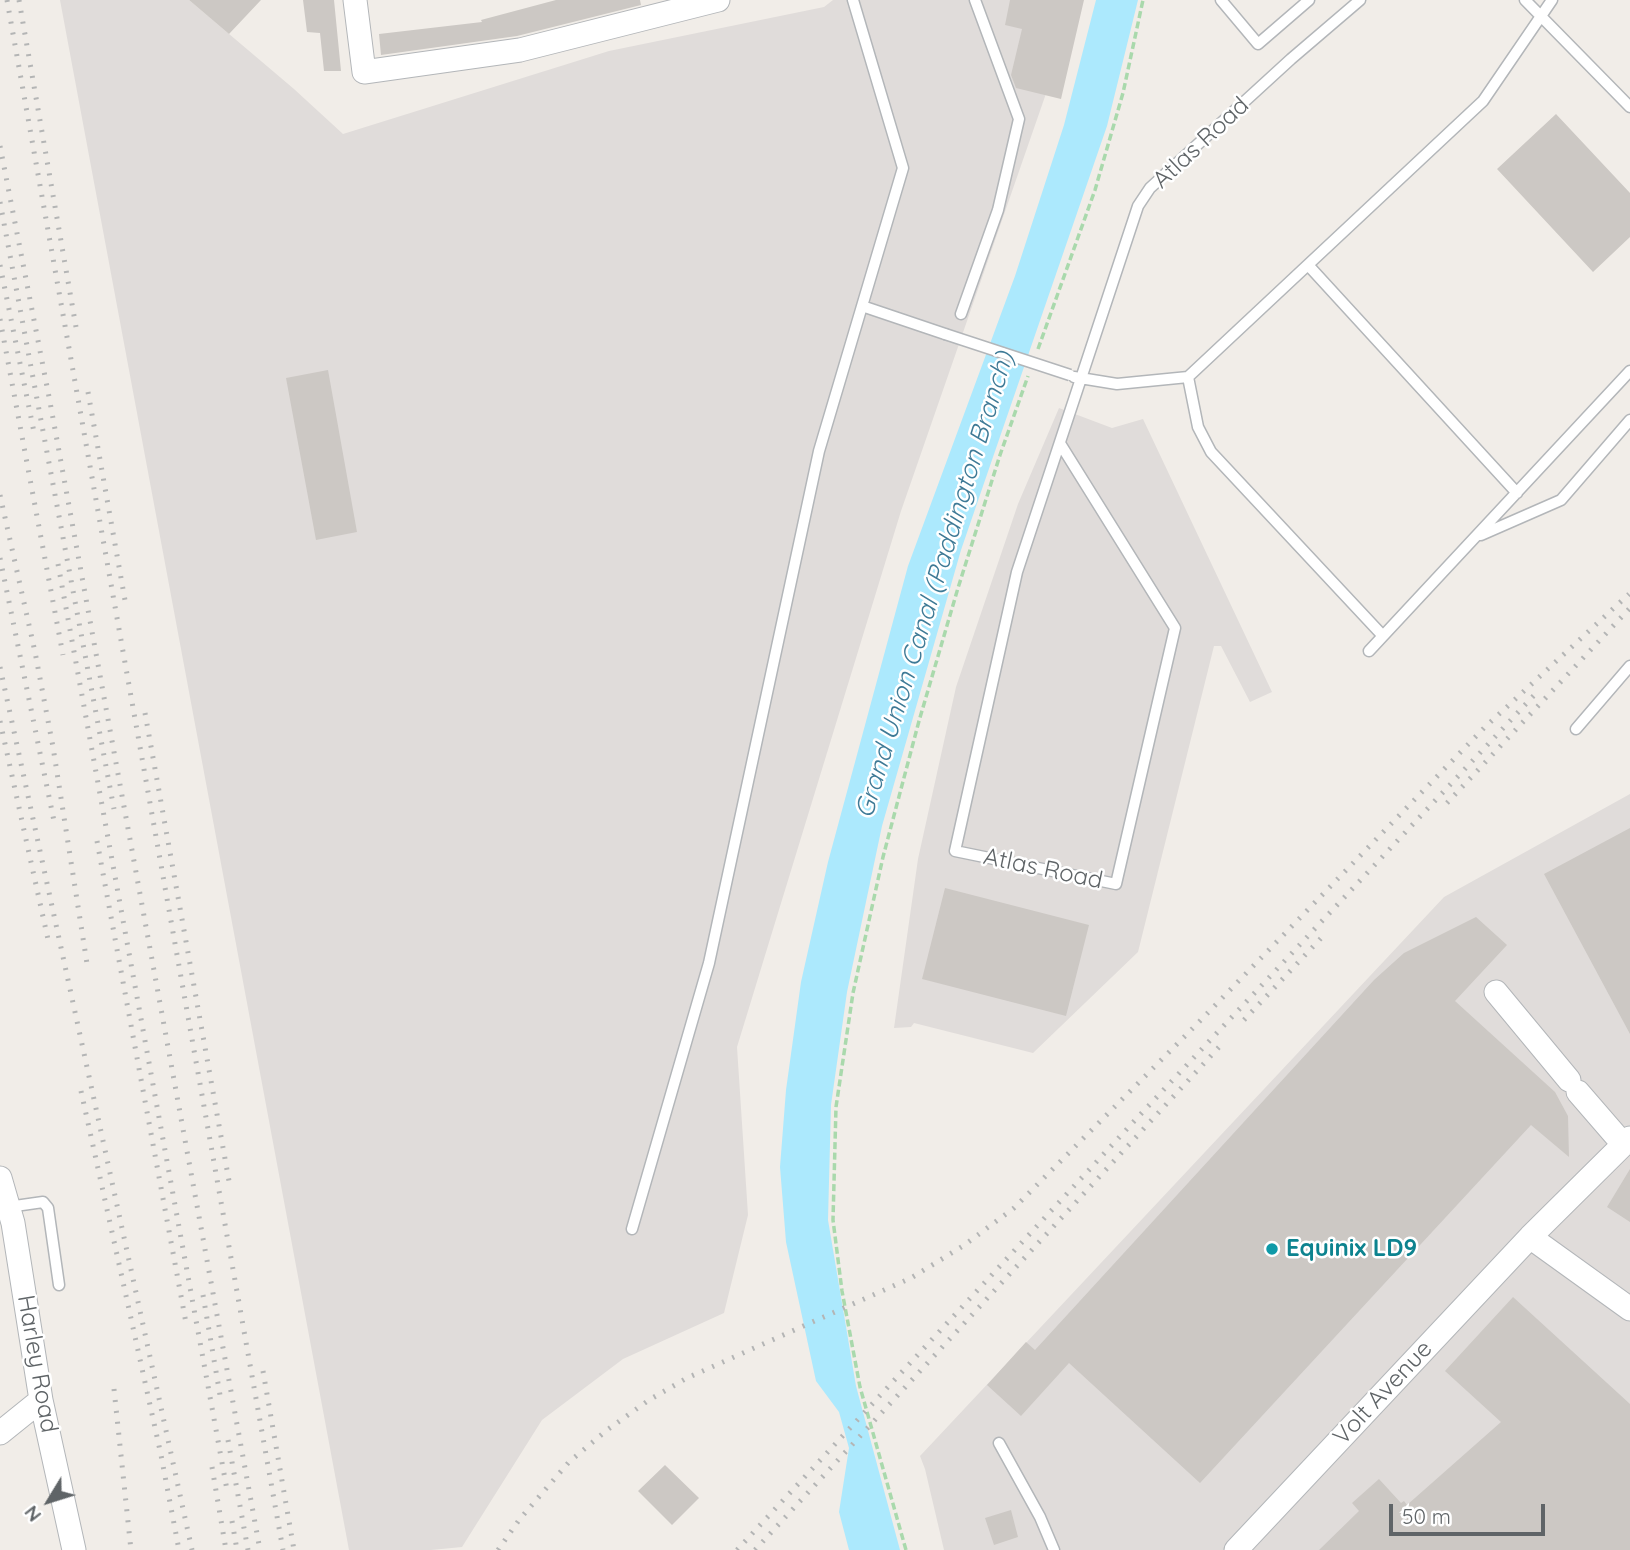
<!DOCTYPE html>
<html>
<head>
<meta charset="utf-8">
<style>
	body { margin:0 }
	#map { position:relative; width:1630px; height:1550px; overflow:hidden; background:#f1ede8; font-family:Quicksand,sans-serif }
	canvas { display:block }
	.north { position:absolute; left:14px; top:1466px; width:70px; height:70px; -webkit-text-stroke:5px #fff; paint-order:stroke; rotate:232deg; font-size:19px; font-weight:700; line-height:28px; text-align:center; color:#5f6467 }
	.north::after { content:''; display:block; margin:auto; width:24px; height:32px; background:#5f6467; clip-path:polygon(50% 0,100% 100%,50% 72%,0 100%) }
	.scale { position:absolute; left:1389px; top:1504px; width:156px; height:32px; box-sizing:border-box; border:4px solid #5f6467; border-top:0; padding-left:9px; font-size:21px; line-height:24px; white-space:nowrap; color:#5f6467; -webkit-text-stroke:5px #fff; paint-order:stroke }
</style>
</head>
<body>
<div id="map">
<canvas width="1630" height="1550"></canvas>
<div class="north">N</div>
<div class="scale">50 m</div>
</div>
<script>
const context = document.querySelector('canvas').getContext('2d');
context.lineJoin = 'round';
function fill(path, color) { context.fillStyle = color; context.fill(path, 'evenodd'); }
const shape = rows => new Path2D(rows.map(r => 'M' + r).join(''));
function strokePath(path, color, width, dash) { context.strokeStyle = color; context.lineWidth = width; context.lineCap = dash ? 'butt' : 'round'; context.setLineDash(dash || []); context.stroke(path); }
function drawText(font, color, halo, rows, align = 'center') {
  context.font = font + ' Quicksand,sans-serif'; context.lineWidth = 5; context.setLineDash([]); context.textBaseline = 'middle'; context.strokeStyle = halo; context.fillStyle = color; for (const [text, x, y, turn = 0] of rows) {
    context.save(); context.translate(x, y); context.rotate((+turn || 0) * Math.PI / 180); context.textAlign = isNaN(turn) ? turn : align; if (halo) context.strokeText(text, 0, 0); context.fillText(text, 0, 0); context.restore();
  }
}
const industrial = shape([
	[60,0,189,0,294,89,343,134,609,51,824,7,833,0,1069,0,1058,59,901,511,737,1047,748,1215,724,1313,623,1359,542,1420,462,1547,431,1550,349,1550],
	[1059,408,1112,428,1143,419,1272,692,1250,702,1221,646,1214,646,1138,952,1033,1053,914,1023,911,1027,894,1028,918,859,956,687,1018,504],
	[1630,794,1630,1550,944,1550,925,1469,920,1456,1444,897]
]);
const water = shape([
	[1096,0,1138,0,1107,126,961,550,882,826,847,992,831,1105,828,1220,856,1386,900,1550,849,1550,839,1512,849,1448,839,1412,816,1381,786,1242,780,1167,786,1090,801,982,828,862,908,566,1015,276,1064,125]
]);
const building = shape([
	[189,0,261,0,229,34],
	[303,0,334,0,341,71,324,71,320,33,307,32],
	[556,0,640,0,641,5,517,36,381,55,379,34,482,22,481,20],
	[1010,0,1084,0,1061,99,1016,88,1011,75,1022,29,1005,25],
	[1556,114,1630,193,1630,237,1593,272,1497,169],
	[328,370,357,532,316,540,286,378],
	[1630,828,1630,1034,1544,874],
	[945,888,1089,925,1066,1016,922,979],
	[1476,917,1507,945,1455,1001,1555,1092,1568,1116,1569,1157,1531,1125,1200,1483,1069,1363,1021,1416,987,1385,1026,1342,1035,1350,1374,980,1404,953],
	[1630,1169,1630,1222,1607,1207],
	[1513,1297,1630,1404,1630,1550,1319,1550,1359,1511,1352,1503,1379,1479,1401,1503,1404,1501,1407,1505,1501,1422,1445,1371],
	[665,1465,699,1498,672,1525,638,1491],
	[1011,1510,1018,1537,994,1545,985,1518]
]);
const path = shape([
	[1038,349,1095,190,1123,93,1143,0],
	[906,1550,860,1387,842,1291,833,1220,836,1107,853,993,883,857,919,721,958,588,1000,455,1028,376]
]);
const service = shape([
	[1221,0,1258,44,1309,0],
	[1525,0,1630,107],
	[1308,265,1517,493],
	[862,306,945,334],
	[961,314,998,210,1019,119,975,0],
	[1074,377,1117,384,1188,377,1483,101,1552,0],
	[1188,377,1198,427,1211,452,1383,636],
	[1061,445,1175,628,1116,884,955,851,1017,572,1138,206,1150,188,1291,59,1360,0],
	[1481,535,1561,500,1630,420],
	[1369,651,1630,371],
	[1576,729,1630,666],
	[8,1207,43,1202,48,1208,59,1285],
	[632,1229,709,963,819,451,903,168,853,0],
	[999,1443,1040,1517,1054,1550]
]);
const minor = shape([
	[355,0,364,72,520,50,718,0],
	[1496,992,1569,1080],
	[1578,1092,1623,1144],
	[0,1178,13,1223,41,1400,74,1550],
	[1530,1237,1630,1309],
	[0,1433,41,1400],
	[1236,1550,1530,1237,1630,1138]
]);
const rail = shape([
	[7,0,283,1550],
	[19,0,76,327],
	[0,146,50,402,260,1550],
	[0,202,114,809],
	[0,265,35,437],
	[0,319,63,655],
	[88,392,126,606],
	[0,495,35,652,53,747,88,970],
	[0,558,55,826],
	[58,564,227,1490],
	[0,667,192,1550],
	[145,713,229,1181],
	[0,721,49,944],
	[1447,803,1630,608],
	[97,841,186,1323],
	[1244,1020,1323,936],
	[81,1091,161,1455,179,1550],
	[203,1295,220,1395],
	[263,1371,294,1550],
	[114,1389,131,1550],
	[228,1440,248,1550],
	[212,1467,226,1550],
	[232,1521,237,1550],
	[498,1550,519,1520,569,1462,607,1430,649,1400,687,1378,911,1278,963,1246,1014,1208,1197,1024,1484,728,1629,594],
	[737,1550,1138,1117,1539,690],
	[755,1550,1220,1046]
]);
const serviceBridge = shape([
	[945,334,1070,375]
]);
const markers = [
	[1272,1249,7,"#0f9aa8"]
];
const streetNames = [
	["Atlas Road",1201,143,-43],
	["Atlas Road",1043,869,12],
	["Harley Road",37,1364,80],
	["Volt Avenue",1383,1393,-47]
];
const cultureNames = [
	["Equinix LD9",1286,1249]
];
const waterNames = [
	["Grand Union Canal (Paddington Branch)",935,585,-73]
];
fill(industrial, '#e0dcda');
fill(water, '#ace9fd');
fill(building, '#ccc8c4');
strokePath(service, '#b3b6b9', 13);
strokePath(minor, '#b3b6b9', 25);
strokePath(path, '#a9d9ac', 3.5, [7, 3.5]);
strokePath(service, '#fff', 10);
strokePath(minor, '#fff', 23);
strokePath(rail, '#b4b5b5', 5, [2, 9]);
strokePath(serviceBridge, '#b3b6b9', 13, []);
strokePath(serviceBridge, '#fff', 10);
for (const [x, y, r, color] of markers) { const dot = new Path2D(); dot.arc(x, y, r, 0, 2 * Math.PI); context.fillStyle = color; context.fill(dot); strokePath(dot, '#fff', 2.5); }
drawText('24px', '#5f6467', '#fff', streetNames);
drawText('bold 24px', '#0d838f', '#fff', cultureNames, 'left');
drawText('italic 26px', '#3e7a96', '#fff', waterNames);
</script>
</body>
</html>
